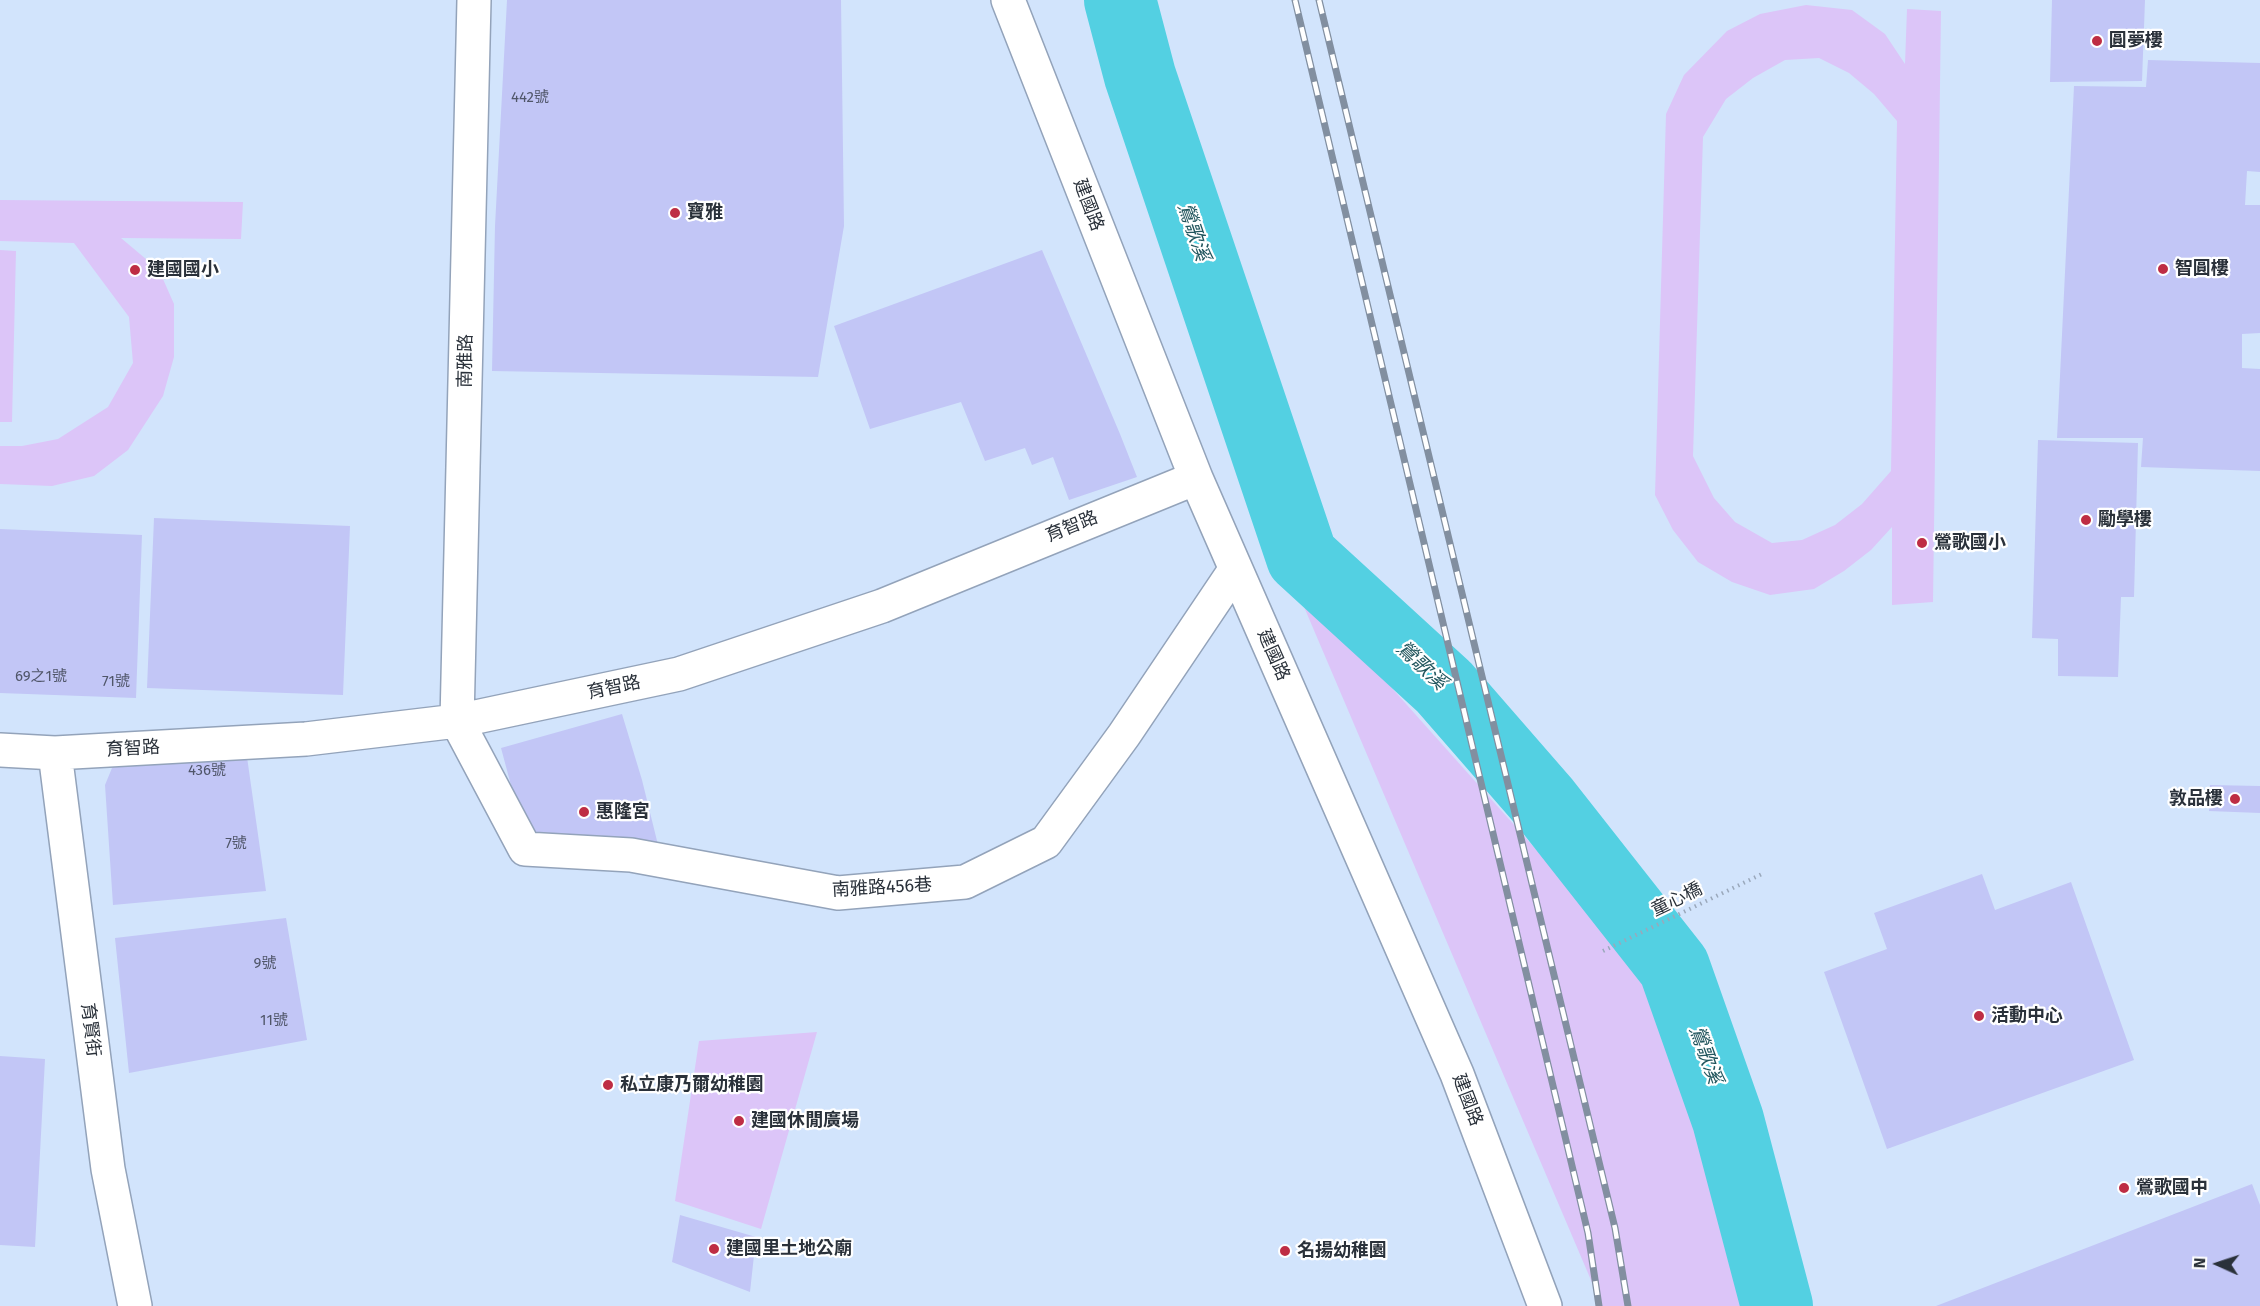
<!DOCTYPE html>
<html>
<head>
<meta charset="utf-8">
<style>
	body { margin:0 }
	#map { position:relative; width:2260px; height:1306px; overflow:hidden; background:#d2e4fc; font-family:"Fira Sans",sans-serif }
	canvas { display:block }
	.north { position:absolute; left:2188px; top:1234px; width:60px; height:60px; -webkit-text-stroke:4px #fff; paint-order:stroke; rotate:273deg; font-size:16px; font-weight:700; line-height:24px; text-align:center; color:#2a313a }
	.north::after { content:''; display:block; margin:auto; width:21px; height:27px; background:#2a313a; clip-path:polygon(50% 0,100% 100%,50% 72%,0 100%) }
</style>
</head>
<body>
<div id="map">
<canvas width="2260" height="1306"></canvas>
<div class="north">N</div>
</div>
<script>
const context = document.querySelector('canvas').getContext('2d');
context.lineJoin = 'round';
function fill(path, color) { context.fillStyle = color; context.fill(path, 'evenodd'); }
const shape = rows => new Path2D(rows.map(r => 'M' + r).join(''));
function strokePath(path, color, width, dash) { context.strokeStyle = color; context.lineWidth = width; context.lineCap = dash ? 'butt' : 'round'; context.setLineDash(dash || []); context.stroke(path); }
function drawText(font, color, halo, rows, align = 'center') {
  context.font = font + ' "Fira Sans","Noto Sans TC",sans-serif'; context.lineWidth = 4.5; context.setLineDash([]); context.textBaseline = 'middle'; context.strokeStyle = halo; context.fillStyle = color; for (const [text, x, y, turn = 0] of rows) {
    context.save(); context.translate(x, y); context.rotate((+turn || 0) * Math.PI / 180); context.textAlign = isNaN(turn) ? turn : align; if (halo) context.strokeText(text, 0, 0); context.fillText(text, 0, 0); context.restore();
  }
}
const green = shape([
	[1806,5,1852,10,1885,34,1905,64,1907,9,1941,11,1933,602,1892,605,1892,527,1871,550,1844,571,1814,589,1770,595,1732,582,1698,562,1673,530,1655,495,1666,114,1684,75,1727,31,1760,14],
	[1819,58,1849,73,1874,94,1897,121,1891,471,1862,504,1835,525,1802,540,1772,543,1735,522,1714,498,1693,456,1703,137,1726,99,1753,78,1785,60],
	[0,200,243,202,241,239,121,238,159,270,174,304,174,357,163,396,128,450,94,476,52,486,0,484,0,446,22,446,58,439,108,407,133,363,129,317,74,243,0,241],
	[0,250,16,251,12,422,0,422],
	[1290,574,1666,995,1744,1303,1743,1306,1602,1306],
	[817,1032,761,1229,675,1201,699,1041]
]);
const river = shape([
	[1120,0,1140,76,1302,557,1444,687,1545,803,1674,967,1728,1120,1777,1306]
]);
const building = shape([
	[507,0,841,0,844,226,818,377,492,371,495,226],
	[2052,0,2145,0,2142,81,2050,82],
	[2148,60,2260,63,2260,172,2247,171,2245,205,2260,205,2260,333,2242,334,2242,368,2260,369,2260,471,2141,467,2143,438,2057,438,2074,86,2146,87],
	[1042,250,1120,434,1137,477,1069,500,1053,457,1032,465,1025,448,985,461,961,402,870,429,834,326],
	[2038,440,2138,443,2134,597,2121,597,2118,677,2058,676,2058,639,2032,638],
	[154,518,350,526,343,695,147,688],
	[0,529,142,535,136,698,0,693],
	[622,714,642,780,659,849,527,845,501,748],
	[125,755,247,757,266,891,113,905,105,785,112,768],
	[2210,785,2260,786,2260,813,2209,811],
	[1982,874,1995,910,2071,882,2134,1060,1887,1149,1824,972,1887,949,1874,913],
	[286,918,307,1040,129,1073,115,938],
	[0,1056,45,1059,35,1247,0,1245],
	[2252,1184,2260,1205,2260,1306,1936,1306],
	[680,1215,756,1237,750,1292,672,1262]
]);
const path = shape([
	[1603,951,1764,873]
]);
const minor = shape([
	[474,0,457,721,525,849,631,855,838,893,965,882,1046,842,1124,735,1235,570],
	[1008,0,1196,478,1457,1074,1545,1306],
	[0,750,55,753,306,739,457,721,679,674,882,606,1196,478],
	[55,753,108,1169,135,1306]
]);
const rail = shape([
	[1295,0,1588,1233,1599,1306],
	[1319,0,1615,1228,1628,1306]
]);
const markers = [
	[2097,41,6,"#be2d44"],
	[675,213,6,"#be2d44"],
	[2163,269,6,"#be2d44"],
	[135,270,6,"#be2d44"],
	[2086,520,6,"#be2d44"],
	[1922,543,6,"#be2d44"],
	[2235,799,6,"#be2d44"],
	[584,812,6,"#be2d44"],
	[1979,1016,6,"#be2d44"],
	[608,1085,6,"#be2d44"],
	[739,1121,6,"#be2d44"],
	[2124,1188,6,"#be2d44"],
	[714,1249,6,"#be2d44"],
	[1285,1251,6,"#be2d44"]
];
const numberNames = [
	["442號",530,98],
	["69之1號",41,677],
	["71號",116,682],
	["436號",207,771],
	["7號",236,844],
	["9號",265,964],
	["11號",274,1021]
];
const poiNames = [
	["圓夢樓",2109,41],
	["寶雅",687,213],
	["智圓樓",2175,269],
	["建國國小",147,270],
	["勵學樓",2098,520],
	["鶯歌國小",1934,543],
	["敦品樓",2223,799,"right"],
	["惠隆宮",596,812],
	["活動中心",1991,1016],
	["私立康乃爾幼稚園",620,1085],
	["建國休閒廣場",751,1121],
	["鶯歌國中",2136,1188],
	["建國里土地公廟",726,1249],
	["名揚幼稚園",1297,1251]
];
const streetNames = [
	["建國路",1088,205,69],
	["南雅路",466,361,-89],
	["育智路",1072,527,-22],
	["建國路",1273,655,66],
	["育智路",614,688,-12],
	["育智路",133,749,-3],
	["南雅路456巷",882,888,-3],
	["童心橋",1677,900,-26],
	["育賢街",90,1030,83],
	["建國路",1467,1100,69]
];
const waterNames = [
	["鶯歌溪",1193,232,71],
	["鶯歌溪",1421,666,43],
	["鶯歌溪",1705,1055,70]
];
fill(green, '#dcc5f8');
strokePath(river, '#53d0e2', 72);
fill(building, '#c2c6f6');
strokePath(minor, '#93a3ba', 36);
strokePath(path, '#9aa8bb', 4, [1.5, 4.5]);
strokePath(minor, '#fff', 33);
strokePath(rail, '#828fa0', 7);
strokePath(rail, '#fff', 4.5, [14]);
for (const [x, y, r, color] of markers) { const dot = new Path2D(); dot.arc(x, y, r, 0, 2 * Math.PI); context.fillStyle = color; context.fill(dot); strokePath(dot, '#fff', 2); }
drawText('15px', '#505669', null, numberNames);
drawText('bold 18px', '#2a313a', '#fff', poiNames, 'left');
drawText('18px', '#2a313a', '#fff', streetNames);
drawText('italic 20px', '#21555d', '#fff', waterNames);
</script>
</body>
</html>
